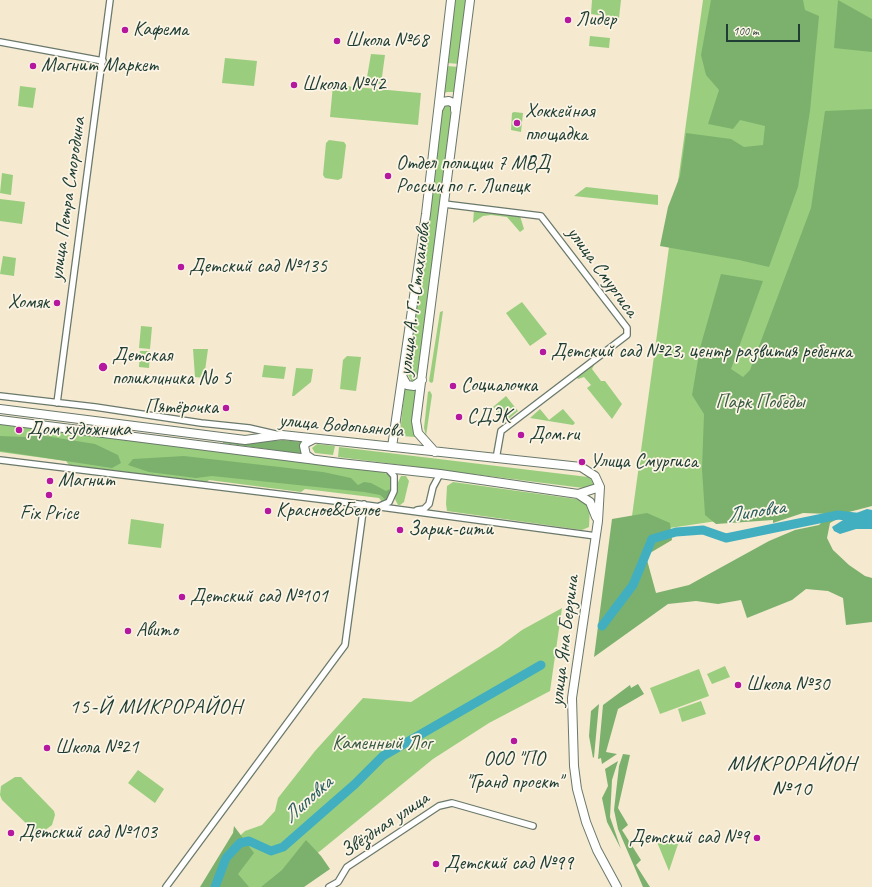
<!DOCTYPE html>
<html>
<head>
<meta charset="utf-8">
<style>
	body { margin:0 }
	#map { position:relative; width:872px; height:887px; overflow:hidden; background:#f5e9d0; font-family:Caveat,sans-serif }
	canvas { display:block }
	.scale { position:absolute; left:726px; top:24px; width:74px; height:18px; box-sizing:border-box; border:2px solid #1f3d34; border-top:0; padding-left:5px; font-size:12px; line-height:14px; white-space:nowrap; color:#1f3d34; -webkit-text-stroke:3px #fcf5e5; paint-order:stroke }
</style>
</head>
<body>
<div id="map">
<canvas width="872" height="887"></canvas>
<div class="scale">100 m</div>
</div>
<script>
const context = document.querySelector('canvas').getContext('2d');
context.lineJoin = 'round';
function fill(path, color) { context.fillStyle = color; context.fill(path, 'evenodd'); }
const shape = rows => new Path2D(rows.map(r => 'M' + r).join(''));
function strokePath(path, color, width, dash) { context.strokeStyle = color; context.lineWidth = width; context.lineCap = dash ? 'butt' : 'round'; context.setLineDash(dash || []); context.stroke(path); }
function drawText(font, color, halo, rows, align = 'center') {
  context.font = font + ' Caveat,sans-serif'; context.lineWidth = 3.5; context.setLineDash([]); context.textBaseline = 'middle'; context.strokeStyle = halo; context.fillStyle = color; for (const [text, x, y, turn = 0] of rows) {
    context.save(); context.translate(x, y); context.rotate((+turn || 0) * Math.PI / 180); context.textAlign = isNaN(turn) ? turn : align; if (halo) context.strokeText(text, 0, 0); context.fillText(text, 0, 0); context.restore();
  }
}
const green = shape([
	[455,0,468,0,460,64,447,63],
	[592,0,621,0,619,18,591,14],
	[703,0,872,0,872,501,866,505,710,522,663,529,628,545],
	[590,36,610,38,609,48,589,46],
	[371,54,385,55,381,84,366,83],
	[225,58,257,61,254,86,222,83],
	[447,66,459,67,456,92,447,92,443,94],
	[333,85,421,93,418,125,330,117],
	[20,86,36,88,33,108,18,106],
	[445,104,453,105,420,373,417,381,412,382,408,375,441,109],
	[514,112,523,113,521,132,511,130,512,113],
	[329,140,344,142,346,145,342,178,338,180,325,178,323,175,326,143],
	[2,173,13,175,11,195,0,193],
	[586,187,658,195,658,205,574,196],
	[0,199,25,202,22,224,0,221],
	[474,210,520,216,524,229,520,232,507,217,491,215,483,216,473,223],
	[3,256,16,258,14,276,0,274],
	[522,302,547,334,530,346,506,313],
	[443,311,433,382,431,383,429,381,440,312],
	[141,326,152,327,150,349,139,348],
	[193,349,208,349,204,378,195,377],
	[140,351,150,351,149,368,139,367],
	[347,356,361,357,356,391,340,389,343,360],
	[593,364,594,365,592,369,601,381,605,381,622,404,612,419,587,388,591,385,584,377,578,379,576,376],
	[264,365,286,367,284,379,262,377],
	[296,368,313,369,311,382,294,396,292,396],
	[405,387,417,389,413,424,415,437,402,436,400,433],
	[430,391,432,395,426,436,424,428,428,392],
	[506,396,518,411,505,422,493,407],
	[540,409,549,420,563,409,575,423,573,425,530,418],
	[0,423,379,471,390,475,392,483,389,499,386,502,382,502,379,498,305,489,301,492,209,480,206,483,69,465,66,461,0,452],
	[317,444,335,446,333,455,315,453,312,448],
	[339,447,588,477,595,483,591,489,338,457],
	[401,476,406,476,409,481,404,502,400,505,398,505,395,499,398,482],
	[453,482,583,500,590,506,589,527,582,530,447,511,446,504,447,486],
	[131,519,164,524,161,548,128,544],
	[562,608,550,691,489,723,433,759,276,887,240,887,228,847,245,831,262,825,275,811,278,798,315,751,363,698,411,702,499,647,522,630],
	[725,666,730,677,712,684,707,674],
	[699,669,709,696,660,714,650,688],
	[701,701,706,714,682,722,678,709],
	[138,770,164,789,155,803,128,783],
	[15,777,21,777,54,811,55,815,52,825,44,831,35,832,2,800,0,795,1,786],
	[657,842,678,844,669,871]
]);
const forest = shape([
	[711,0,803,0,805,10,819,16,810,111,798,187,769,267,739,260,660,246,668,207,680,176,686,133,731,139,744,147,763,145,765,126,740,120,733,129,708,124,719,90,706,75,701,55],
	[838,0,872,19,872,52,834,48],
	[872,109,872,506,849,512,830,523,827,538,833,550,849,565,865,576,872,578,872,622,846,625,843,598,828,591,806,589,792,600,747,618,741,600,718,604,696,601,668,604,594,657,612,519,647,513,670,523,672,540,650,553,647,560,656,593,689,585,769,541,795,530,819,525,830,514,803,513,773,523,773,520,716,524,705,515,702,469,704,414,692,395,700,348,721,274,763,281,731,369,743,377,750,370,811,208,825,111],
	[39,435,95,444,118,455,121,463,112,468,0,451,0,436,26,437],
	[283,440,303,442,300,447,302,454,223,443,223,441,250,443],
	[184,456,323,472,351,478,358,485,364,482,371,483,386,491,390,489,387,501,380,495,364,492,212,476,196,478,149,472,128,465,133,459],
	[638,684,644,694,618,709,606,752,617,754,602,764,601,758,598,759,603,705,630,685,631,688],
	[599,704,594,757,593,758,589,736,591,711],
	[623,754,630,755,618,808,628,825,622,830,641,860,636,865,650,887,643,887,618,829,614,810,619,766],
	[618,761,612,780,610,817,621,849,607,822,602,798,608,786,605,769],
	[234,826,254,853,238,874,249,887,200,887,233,833],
	[306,840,321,856,330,869,304,887,261,887,282,870]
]);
const water = shape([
	[867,509,872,510,872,529,856,529,840,534,834,531,832,527,851,515]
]);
const river = shape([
	[602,626,633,585,652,539,676,532,703,530,726,538,838,515,872,519],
	[215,887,226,858,240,843,249,841,271,851,283,847,355,784,383,756,541,665]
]);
const minor = shape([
	[0,42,103,61],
	[444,204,541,216,627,328,627,335,501,431,496,459],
	[0,396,95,407,201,423,249,428,275,434],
	[57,403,110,0],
	[0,460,351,503,596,536],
	[380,506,389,502,394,491,394,476,387,468],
	[417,510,424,509,429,504,433,487,440,474],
	[166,887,345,645,364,504],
	[329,887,338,882,347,867,439,806,452,803,533,826]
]);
const secondary = shape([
	[439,108,442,102,449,101,455,104,455,110],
	[403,378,407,385,414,386,422,380],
	[0,409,245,440,282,435,581,467,595,476,600,487,598,521,572,698,574,766,577,789,586,822,597,850,617,887],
	[0,420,340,463,440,474,578,494,590,502,596,517],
	[392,447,426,214,451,0],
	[435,452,418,433,416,421,470,0],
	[312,459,306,455,304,446,306,443,314,439],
	[578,494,600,487]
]);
const markers = [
	[568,20,4,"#b5179e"],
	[125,30,4,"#b5179e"],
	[337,41,4,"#b5179e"],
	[33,66,4,"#b5179e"],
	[294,85,4,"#b5179e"],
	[517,123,4,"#b5179e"],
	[388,176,4,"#b5179e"],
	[181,267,4,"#b5179e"],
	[57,303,4,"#b5179e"],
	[543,352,4,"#b5179e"],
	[103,367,5,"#b5179e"],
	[453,386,4,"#b5179e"],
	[226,408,4,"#b5179e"],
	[459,417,4,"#b5179e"],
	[19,430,4,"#b5179e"],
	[521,435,4,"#b5179e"],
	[582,462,4,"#b5179e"],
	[50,481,4,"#b5179e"],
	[49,495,4,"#b5179e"],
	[268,511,4,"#b5179e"],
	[400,530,4,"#b5179e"],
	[182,597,4,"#b5179e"],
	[128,631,4,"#b5179e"],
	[738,685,4,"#b5179e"],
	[514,741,4,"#b5179e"],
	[47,748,4,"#b5179e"],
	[11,833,4,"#b5179e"],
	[757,838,4,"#b5179e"],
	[436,864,4,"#b5179e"]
];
const poiNames = [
	["Лидер",576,20],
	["Кафема",133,30],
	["Школа №68",345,41],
	["Магнит Маркет",41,66],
	["Школа №42",302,85],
	["Хоккейная",525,112],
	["площадка",525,135],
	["Отдел полиции 7 МВД",396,164],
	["России по г. Липецк",396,187],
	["Детский сад №135",189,267],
	["Хомяк",49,303,"right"],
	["Детский сад №23, центр развития ребенка",551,352],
	["Детская",112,356],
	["поликлиника No 5",112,379],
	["Социалочка",461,386],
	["Пятёрочка",218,408,"right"],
	["СДЭК",467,417],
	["Дом художника",27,430],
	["Дом.ru",529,435],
	["Улица Смургиса",590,462],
	["Магнит",58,481],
	["Красное&Белое",276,511],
	["Fix Price",49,514,"center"],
	["Зарик-сити",408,530],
	["Детский сад №101",190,597],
	["Авито",136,631],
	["Школа №30",746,685],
	["Школа №21",55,748],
	["ООО \"ПО",514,760,"center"],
	["\"Гранд проект\"",514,783,"center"],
	["Детский сад №103",19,833],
	["Детский сад №9",749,838,"right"],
	["Детский сад №99",444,864]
];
const streetNames = [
	["улица Петра Смородина",68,199,-82],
	["улица Смургиса",602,272,54],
	["улица А. Г. Стаханова",415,299,-83],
	["улица Водопьянова",341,426,5],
	["улица Яна Берзина",565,641,-83],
	["Звёздная улица",385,825,-34]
];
const parkNames = [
	["Парк Победы",760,403],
	["Каменный Лог",382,744]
];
const waterNames = [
	["Липовка",756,512,-9],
	["Липовка",308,800,-42]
];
const neighbourhoodNames = [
	["15-Й МИКРОРАЙОН",156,707]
];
const quarterNames = [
	["МИКРОРАЙОН",792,764],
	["№10",792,789]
];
fill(green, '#9ace7e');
fill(forest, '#7bb16d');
fill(water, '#42afc0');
strokePath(river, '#42afc0', 9);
strokePath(minor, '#6a796b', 8);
strokePath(secondary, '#6a796b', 10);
strokePath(minor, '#fff', 5.5);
strokePath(secondary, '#fff', 8);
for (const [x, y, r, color] of markers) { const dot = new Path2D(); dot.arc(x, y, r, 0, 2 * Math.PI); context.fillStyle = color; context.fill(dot); strokePath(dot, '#fcf5e5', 1.5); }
drawText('20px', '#1f3d34', '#fcf5e5', poiNames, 'left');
drawText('20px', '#1f3d34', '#fcf5e5', streetNames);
drawText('20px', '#385a43', '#fcf5e5', parkNames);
drawText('italic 21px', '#2a5f5e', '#fcf5e5', waterNames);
context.letterSpacing = '1px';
drawText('21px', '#1f3d34', '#fcf5e5', neighbourhoodNames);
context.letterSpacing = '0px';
context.letterSpacing = '1px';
drawText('22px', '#1f3d34', '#fcf5e5', quarterNames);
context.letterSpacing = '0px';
</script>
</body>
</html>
